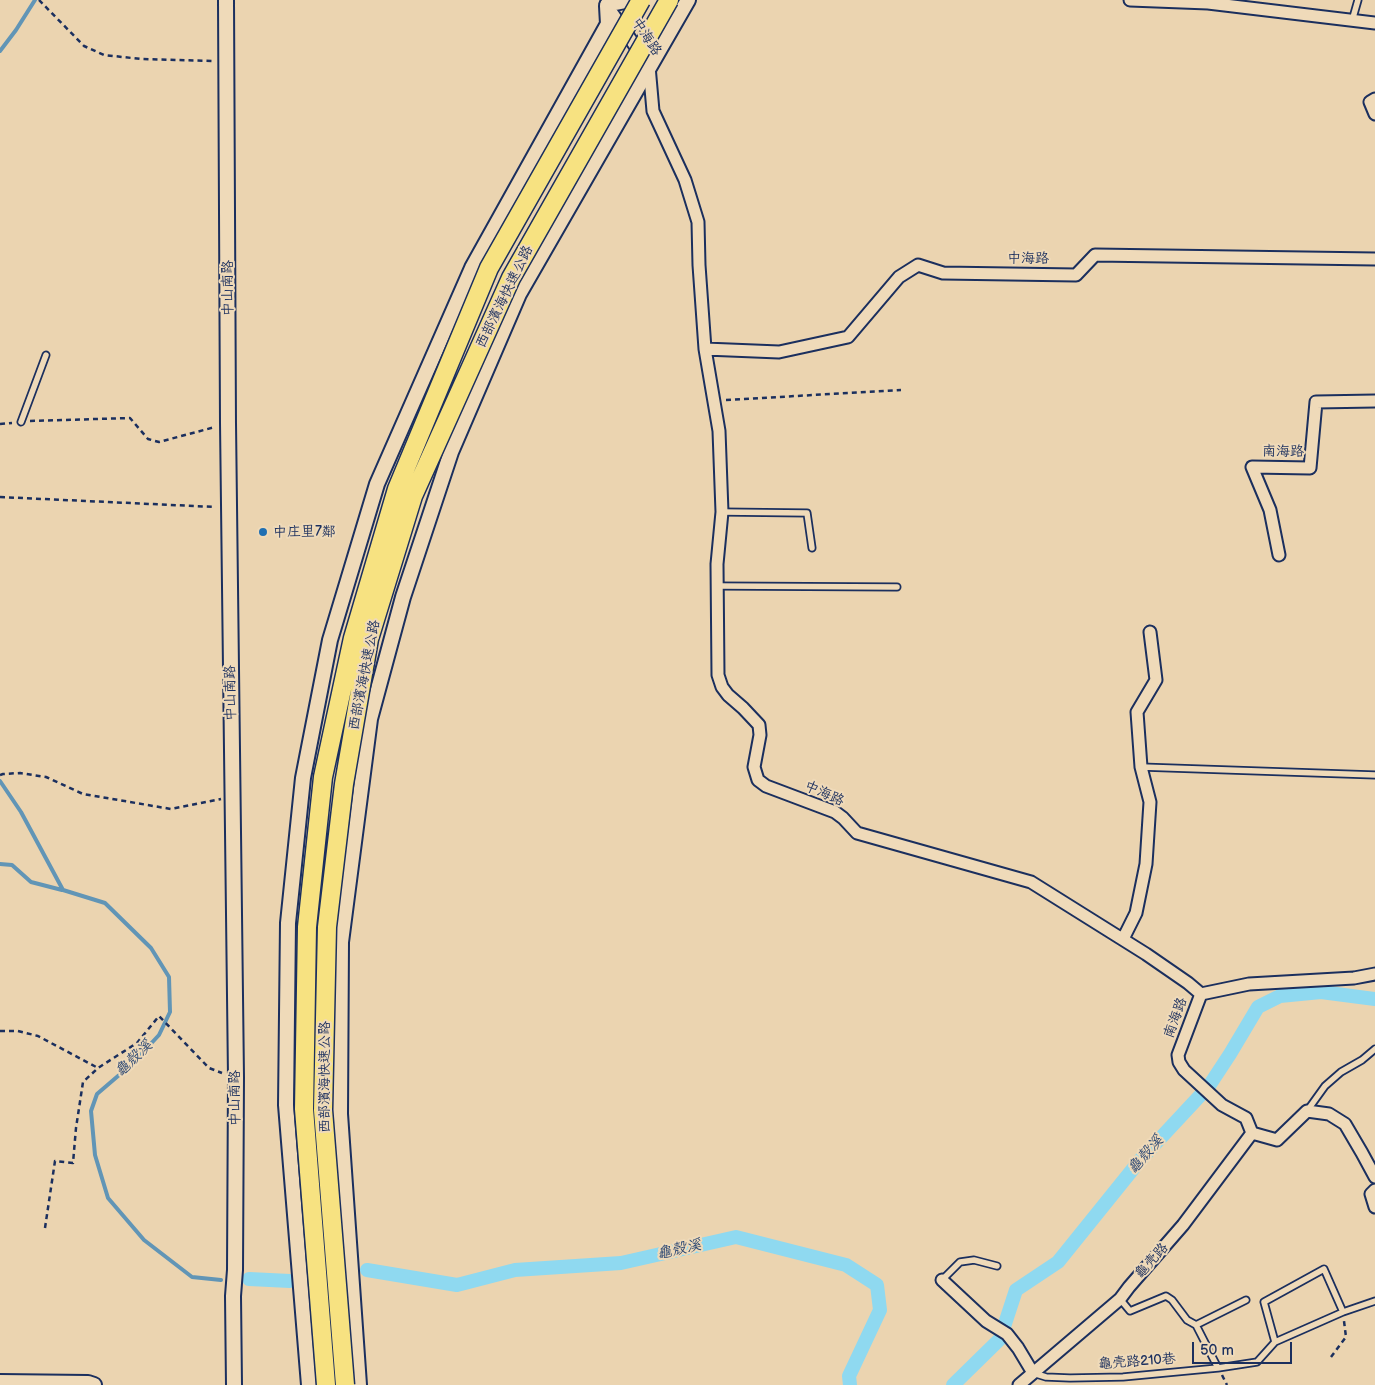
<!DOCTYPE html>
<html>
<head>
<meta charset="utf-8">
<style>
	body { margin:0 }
	#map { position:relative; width:1375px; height:1385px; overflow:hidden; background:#ebd4b0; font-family:"Balsamiq Sans",sans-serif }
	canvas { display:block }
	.scale { position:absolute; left:1192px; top:1342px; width:100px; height:22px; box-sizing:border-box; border:2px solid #1b2f5e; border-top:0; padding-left:6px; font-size:15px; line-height:18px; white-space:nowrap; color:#1b2f5e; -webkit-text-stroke:4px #efdab9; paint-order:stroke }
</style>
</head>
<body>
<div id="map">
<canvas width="1375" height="1385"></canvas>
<div class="scale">50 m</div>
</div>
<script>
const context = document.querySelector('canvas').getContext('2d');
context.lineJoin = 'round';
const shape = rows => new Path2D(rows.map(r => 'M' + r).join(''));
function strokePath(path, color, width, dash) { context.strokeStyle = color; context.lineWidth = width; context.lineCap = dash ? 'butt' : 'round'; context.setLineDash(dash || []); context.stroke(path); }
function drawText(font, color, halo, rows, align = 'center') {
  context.font = font + ' "Balsamiq Sans","LXGW WenKai TC",sans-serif'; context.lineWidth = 4; context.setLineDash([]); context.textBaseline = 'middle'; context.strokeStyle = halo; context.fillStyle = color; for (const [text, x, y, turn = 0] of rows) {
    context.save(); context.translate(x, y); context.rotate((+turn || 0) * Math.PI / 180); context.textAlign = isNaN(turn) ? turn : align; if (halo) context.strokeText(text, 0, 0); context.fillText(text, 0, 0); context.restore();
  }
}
const stream = shape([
	[0,51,16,30,35,0],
	[0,781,21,812,63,890,105,903,151,948,169,977,170,1012,159,1035,132,1064,97,1094,91,1111,95,1155,108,1198,144,1240,192,1277,221,1280],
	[0,864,12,865,31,882,62,890]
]);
const canal = shape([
	[367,1270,457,1285,515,1270,621,1263,736,1237,846,1265,877,1285,880,1310,849,1376,850,1385],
	[249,1279,290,1281],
	[953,1385,1000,1339,1016,1290,1058,1262,1141,1159,1209,1086,1230,1054,1258,1007,1280,996,1321,992,1375,999]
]);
const path = shape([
	[39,0,84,46,104,55,141,59,213,61],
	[726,400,901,390],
	[30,421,130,418,148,439,159,442,215,427],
	[0,424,12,423],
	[0,497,215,507],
	[0,775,3,774,20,773,46,777,83,794,171,809,221,799],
	[0,1031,18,1031,38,1036,98,1068],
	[45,1228,55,1161,73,1163,76,1128,83,1082,98,1068,137,1043,159,1016,209,1068,222,1073],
	[1331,1357,1346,1337,1344,1321],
	[1222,1375,1227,1385]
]);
const service = shape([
	[1352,21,1358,0],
	[21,422,46,355],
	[722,512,807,513,812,548],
	[717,586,897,587],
	[1141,767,1375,775],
	[1307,1111,1325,1086,1341,1072,1362,1060,1375,1049],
	[942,1280,960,1262,974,1260,997,1266],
	[1120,1299,1130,1311,1166,1296,1172,1300,1187,1320,1196,1325,1218,1368],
	[1196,1325,1246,1300],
	[1275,1342,1264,1302,1324,1269,1343,1312],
	[1033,1373,1046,1377,1070,1378,1123,1377,1218,1368,1257,1362,1275,1342,1343,1312,1375,1301]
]);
const minor = shape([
	[1130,0,1208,3,1375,23],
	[606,4,649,66,653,111,685,180,698,222,699,265,705,349,719,431,722,512,717,564,718,675,722,687,728,695,743,708,759,725,760,735,754,767,758,780,766,786,835,812,843,818,857,833,1031,882,1146,954,1188,983,1201,994],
	[607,6,638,0],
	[1375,99,1370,102,1375,114],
	[705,349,779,352,848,337,899,277,918,265,943,273,1076,275,1095,255,1375,259],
	[1279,555,1270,510,1252,467,1310,468,1316,402,1375,401],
	[1123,939,1136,913,1146,864,1150,802,1141,767,1137,712,1156,680,1150,632],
	[1252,1133,1246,1118,1222,1105,1184,1070,1179,1062,1178,1055,1201,994,1249,984,1354,978,1375,974],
	[1252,1133,1277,1140,1307,1111,1329,1114,1345,1124,1362,1153,1375,1177],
	[1375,1190,1371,1194,1375,1207],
	[942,1280,986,1321,1007,1334,1018,1348,1033,1373],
	[1019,1385,1120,1299,1129,1287,1183,1225,1252,1133]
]);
const tertiary = shape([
	[226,0,228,423,236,1077,235,1270,233,1296,234,1385],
	[0,1382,88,1383,94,1385],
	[309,1385,286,1105,288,923,303,778,330,640,377,484,472,268,608,24,607,6,611,0],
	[359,1385,340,1114,341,942,370,719,403,597,451,452,519,294,688,0]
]);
const trunkBridge = shape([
	[326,1385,304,1109,307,927,323,777,353,638,397,489,489,268,641,0],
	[345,1385,323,1110,327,927,344,784,369,639,413,496,511,278,669,0]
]);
const markers = [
	[263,532,5,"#1f6fb2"]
];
const streetNames = [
	["中海路",646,37,57],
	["中海路",1028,259,1],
	["中山南路",228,288,-90],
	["西部濱海快速公路",505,297,-64],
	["南海路",1283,452,1],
	["西部濱海快速公路",365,675,-79],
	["中山南路",231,693,-91],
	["中海路",824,794,24],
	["南海路",1176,1018,-70],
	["西部濱海快速公路",325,1077,-90],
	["中山南路",235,1098,-90],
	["龜壳路",1152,1261,-48],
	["龜壳路210巷",1137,1362,-4]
];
const poiNames = [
	["中庄里7鄰",273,532]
];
const waterNames = [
	["龜殼溪",134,1059,-44],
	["龜殼溪",1146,1155,-49],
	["龜殼溪",679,1250,-13]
];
strokePath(stream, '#6195b6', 4);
strokePath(canal, '#8fd9f0', 14);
strokePath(service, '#1b2f5e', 9);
strokePath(minor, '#1b2f5e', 15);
strokePath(tertiary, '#1b2f5e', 18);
strokePath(path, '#1b2f5e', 2.5, [5, 4]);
strokePath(service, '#efdab9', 5.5);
strokePath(minor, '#efdab9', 11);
strokePath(tertiary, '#efdab9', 14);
strokePath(trunkBridge, '#1b2f5e', 21, []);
strokePath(trunkBridge, '#f7e281', 18);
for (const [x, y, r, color] of markers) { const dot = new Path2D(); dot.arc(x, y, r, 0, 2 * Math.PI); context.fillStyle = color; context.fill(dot); strokePath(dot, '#efdab9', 2); }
drawText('14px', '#1b2f5e', '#efdab9', streetNames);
drawText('14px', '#1b2f5e', '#efdab9', poiNames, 'left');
drawText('italic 15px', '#2c4874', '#efdab9', waterNames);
</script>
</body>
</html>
